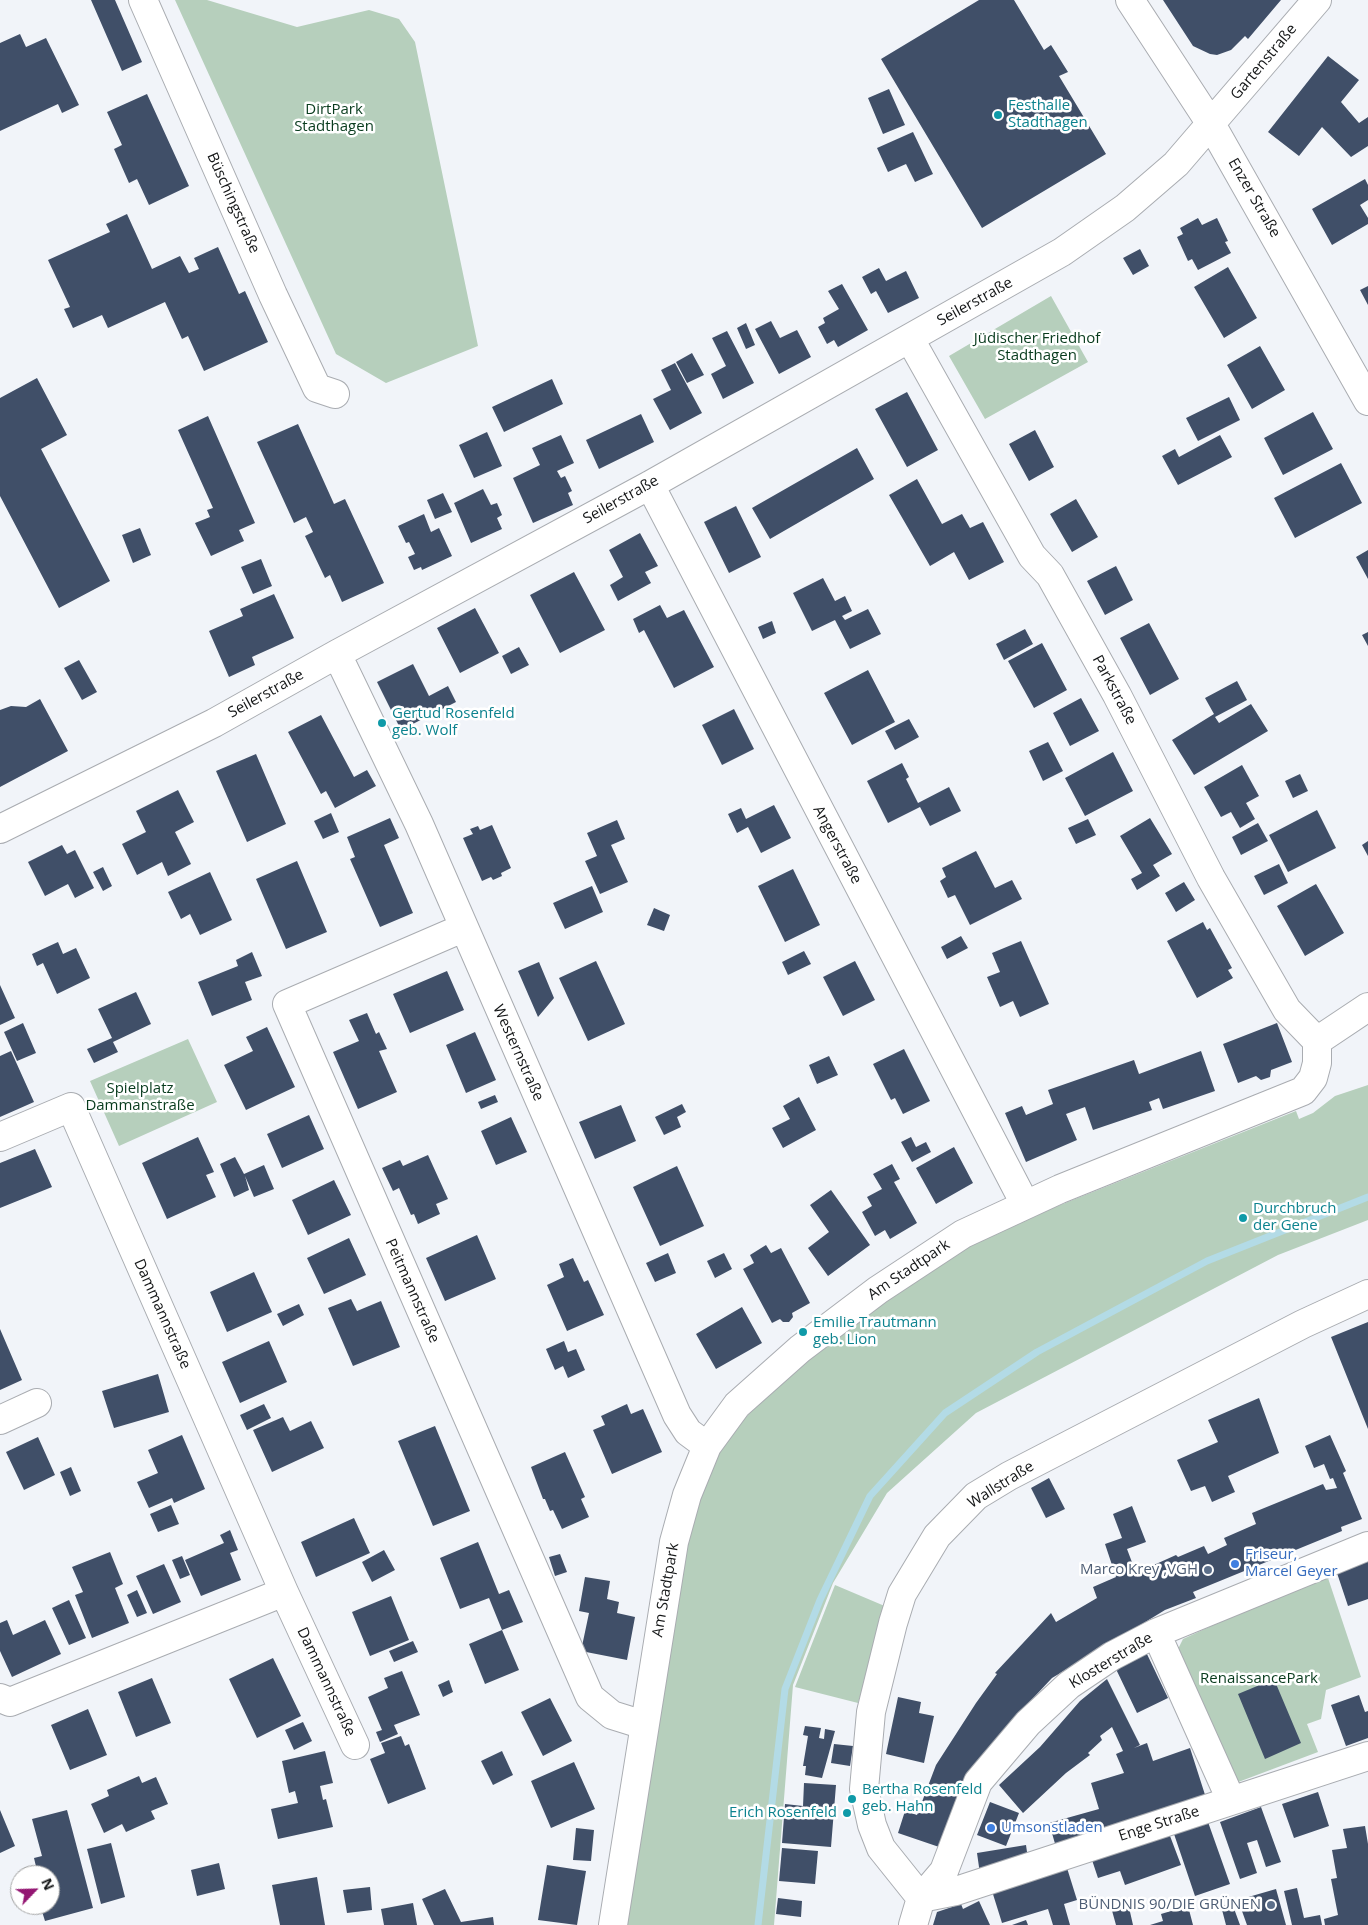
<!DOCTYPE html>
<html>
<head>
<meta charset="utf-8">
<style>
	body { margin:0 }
	#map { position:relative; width:1368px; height:1925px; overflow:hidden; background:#f1f4f9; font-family:"Open Sans",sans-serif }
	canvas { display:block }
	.north { position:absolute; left:10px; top:1865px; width:50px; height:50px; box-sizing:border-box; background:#fff; border:1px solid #a1a2a2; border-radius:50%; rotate:66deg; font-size:14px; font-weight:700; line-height:20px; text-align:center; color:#141617 }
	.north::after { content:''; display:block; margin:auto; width:18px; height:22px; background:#931672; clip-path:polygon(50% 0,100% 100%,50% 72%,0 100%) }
</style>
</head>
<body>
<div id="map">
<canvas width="1368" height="1925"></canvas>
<div class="north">N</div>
</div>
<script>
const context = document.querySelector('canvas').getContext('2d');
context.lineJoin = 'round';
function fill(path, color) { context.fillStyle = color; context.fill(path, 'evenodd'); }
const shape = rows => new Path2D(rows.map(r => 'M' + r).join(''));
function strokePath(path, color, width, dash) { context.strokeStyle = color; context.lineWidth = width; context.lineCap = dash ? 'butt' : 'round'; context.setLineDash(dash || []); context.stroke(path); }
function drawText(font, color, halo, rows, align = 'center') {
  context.font = font + ' "Open Sans",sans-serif'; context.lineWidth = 5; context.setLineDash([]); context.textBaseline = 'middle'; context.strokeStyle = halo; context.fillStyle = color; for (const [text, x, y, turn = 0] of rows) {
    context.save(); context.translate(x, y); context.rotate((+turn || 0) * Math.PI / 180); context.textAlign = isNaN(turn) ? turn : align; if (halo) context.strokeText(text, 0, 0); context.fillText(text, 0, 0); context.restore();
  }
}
const green = shape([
	[175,0,207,0,297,27,369,10,399,19,415,42,478,346,386,383,336,354],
	[1051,296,1088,362,985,419,949,356],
	[188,1039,217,1102,119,1146,90,1081],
	[1368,1085,1368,1220,1278,1255,976,1413,887,1493,833,1583,793,1685,774,1925,623,1925,689,1528,713,1456,733,1430,760,1403,819,1351,893,1296,963,1248,1030,1217,1296,1111,1299,1119,1313,1113,1335,1096],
	[1328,1578,1361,1677,1326,1690,1321,1719,1307,1724,1318,1752,1233,1784,1177,1660,1179,1647,1183,1639,1233,1616],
	[835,1585,887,1607,858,1703,795,1687]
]);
const stream = shape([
	[758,1925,785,1689,820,1600,870,1496,945,1413,1037,1352,1207,1261,1368,1197]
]);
const building = shape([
	[91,0,115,0,142,62,122,71],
	[979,0,1014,0,1044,50,1051,45,1068,72,1059,76,1106,154,982,228,881,59],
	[1163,0,1281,0,1248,39,1245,36,1231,50,1217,55,1210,54,1193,46],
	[20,34,26,47,46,38,79,105,62,113,58,104,0,131,0,43],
	[1328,56,1359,80,1341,102,1359,123,1368,117,1368,146,1351,157,1322,127,1299,156,1268,132],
	[889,89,905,125,883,134,868,98],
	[147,94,189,186,149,205,137,179,129,183,114,149,122,145,107,112],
	[913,132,933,174,915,182,906,164,888,172,877,148],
	[1365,179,1368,185,1368,200,1360,205,1368,218,1368,224,1332,245,1312,209],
	[127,214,152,269,180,256,189,273,199,269,194,258,218,247,239,294,245,291,268,342,204,371,188,336,182,339,165,302,108,328,102,315,73,328,64,309,70,307,48,260,110,232,106,224],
	[1198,218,1202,225,1217,218,1228,241,1225,242,1231,253,1198,270,1192,259,1188,261,1177,237,1183,234,1180,228],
	[1140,249,1149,266,1133,275,1123,258],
	[1228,267,1257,318,1224,338,1194,287],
	[879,268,886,281,906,271,919,298,888,313,876,291,871,294,862,277],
	[842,284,868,330,838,347,834,340,827,344,818,327,825,323,823,318,839,309,828,291],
	[1368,286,1368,305,1360,290],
	[771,321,780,338,797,330,811,357,779,374,755,329],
	[746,323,755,345,746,349,737,328],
	[727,331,754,383,723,399,711,374,726,366,712,338],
	[1260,346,1285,390,1252,409,1227,365],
	[692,353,704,375,687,383,676,362],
	[675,363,702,413,670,430,653,399,671,390,661,370],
	[37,378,67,435,41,449,110,581,59,608,0,496,0,398],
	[552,379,563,404,504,432,492,407],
	[907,392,938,450,907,467,875,409],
	[1229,397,1240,420,1198,441,1186,418],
	[1313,412,1333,449,1283,475,1264,438],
	[641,414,654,442,599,469,586,440],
	[208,416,255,523,239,530,244,541,211,556,195,523,210,517,207,510,213,508,178,430],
	[298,424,334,504,345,499,384,583,342,602,330,575,325,578,305,536,313,532,306,517,294,523,257,442],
	[1035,430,1054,467,1029,481,1009,444],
	[487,432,502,466,474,478,459,445],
	[561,435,574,463,557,471,561,478,565,476,572,491,568,493,573,505,533,523,513,478,540,465,532,448],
	[1220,435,1232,457,1178,485,1162,456,1175,449,1179,457],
	[857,448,874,479,770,539,752,508],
	[1341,463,1362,503,1295,538,1274,498],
	[917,479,942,524,962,514,970,528,983,522,1004,562,969,580,954,552,930,566,889,495],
	[483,489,491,505,497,503,502,515,497,518,502,529,471,543,454,503],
	[443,493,452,512,435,519,427,500],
	[1076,499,1098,537,1072,552,1050,514],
	[736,506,761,557,729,573,704,522],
	[424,514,431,532,439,528,452,556,422,570,421,567,414,570,408,557,415,554,409,542,406,543,398,526],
	[140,528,151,555,133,563,122,535],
	[640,533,658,566,645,572,651,583,618,601,610,585,623,577,609,550],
	[1368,550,1368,579,1356,557],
	[261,559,272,586,253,594,241,567],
	[1116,566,1133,600,1105,615,1087,581],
	[574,572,605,630,560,653,530,595],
	[823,578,835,601,845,596,852,611,842,616,845,620,868,609,881,634,850,649,835,620,812,631,793,593],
	[274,594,294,638,252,657,255,665,229,677,209,631,243,616,240,609],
	[660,605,667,618,684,610,714,667,674,688,644,630,639,633,633,619],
	[475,608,499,653,460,673,437,628],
	[772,621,776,633,763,639,758,627],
	[1149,623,1179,679,1150,695,1120,638],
	[1025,629,1033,644,1004,660,996,644],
	[1368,632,1368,646,1362,635],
	[1042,643,1067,690,1034,708,1008,661],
	[519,647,529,665,511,674,502,656],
	[79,660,97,692,82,700,64,668],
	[413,664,429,696,448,686,456,702,401,730,377,682],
	[868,670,895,722,852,745,824,693],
	[1237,681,1247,700,1215,717,1219,723,1251,704,1268,731,1194,775,1172,740,1214,714,1205,698],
	[1081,698,1099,731,1070,746,1053,713],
	[40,699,68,751,0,787,0,710,11,706,26,707],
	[734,709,754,749,722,765,702,725],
	[321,715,354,777,367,770,376,786,335,808,326,791,321,794,288,732],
	[909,719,919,737,895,750,885,731],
	[1048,742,1063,771,1043,781,1029,751],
	[1113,752,1133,791,1085,816,1065,778],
	[256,754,286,824,247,842,216,771],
	[902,763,909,777,906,779,918,803,949,787,961,811,930,826,920,807,888,823,867,781],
	[1242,765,1259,796,1246,803,1255,819,1240,828,1231,812,1221,817,1204,787],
	[1300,774,1308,791,1293,798,1285,781],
	[178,790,194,822,175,832,191,864,168,876,162,862,137,875,122,844,146,832,136,811],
	[774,805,791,838,761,853,748,827,737,833,728,814,741,808,746,819],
	[1317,810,1336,848,1288,872,1269,835],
	[331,813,339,832,323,839,314,821],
	[390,818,399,838,384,845,413,913,380,927,350,859,355,857,347,837],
	[1150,818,1172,854,1153,865,1160,876,1137,890,1131,879,1142,873,1120,836],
	[1088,819,1096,835,1076,844,1068,828],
	[617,820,625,839,611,845,628,882,600,894,585,861,597,856,587,833],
	[1258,823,1268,841,1241,855,1232,837],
	[492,825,511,868,501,873,502,876,493,880,491,877,482,881,463,838,473,834,470,829,478,826,480,830],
	[1368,841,1368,856,1362,845],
	[62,845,67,854,75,850,94,888,75,898,68,884,45,896,28,862],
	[976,851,995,888,1012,880,1022,899,970,925,955,895,948,898,940,881,946,877,942,868],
	[297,861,327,932,286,949,256,879],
	[1279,864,1288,883,1264,895,1254,876],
	[103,867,112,886,103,891,93,872],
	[793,869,820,925,785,942,758,886],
	[210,872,232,920,200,935,190,914,181,919,168,892],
	[1184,882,1195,900,1176,912,1165,893],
	[1316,884,1344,933,1305,956,1277,906],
	[592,886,603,912,565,929,553,903],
	[654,908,670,915,664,931,647,925],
	[1203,922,1207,930,1210,928,1232,968,1228,970,1233,978,1197,998,1167,941],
	[961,936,968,948,947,959,941,947],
	[1021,941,1049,1004,1020,1017,1013,1001,1000,1007,987,977,1000,972,992,953],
	[58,942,63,954,76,948,90,978,57,994,43,963,37,966,32,954],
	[804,951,811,964,788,975,782,962],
	[252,952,262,976,245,982,252,1000,212,1016,198,982,238,966,236,960],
	[596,961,625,1024,588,1041,559,978],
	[855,961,875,1000,843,1016,823,977],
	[539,962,554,998,538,1017,518,971],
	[447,971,464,1010,410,1033,393,994],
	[0,985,15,1018,0,1025],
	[136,992,151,1024,113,1042,118,1052,94,1063,87,1049,112,1038,98,1009],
	[367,1013,376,1034,379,1032,387,1049,379,1051,397,1092,358,1109,333,1052,359,1041,349,1020],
	[23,1023,36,1053,17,1061,4,1032],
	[1277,1023,1292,1062,1271,1070,1270,1077,1261,1080,1256,1076,1238,1083,1223,1044],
	[267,1027,295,1087,246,1110,224,1065,253,1051,246,1037],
	[475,1032,496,1080,466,1093,446,1045],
	[904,1049,930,1101,903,1114,895,1098,891,1100,873,1064],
	[11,1051,34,1102,0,1117,0,1056],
	[1201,1051,1215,1091,1163,1109,1159,1098,1149,1102,1152,1110,1093,1130,1085,1107,1066,1114,1077,1140,1026,1162,1005,1113,1022,1106,1026,1115,1053,1104,1048,1090,1134,1060,1139,1074],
	[829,1056,838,1075,817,1084,809,1065],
	[495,1095,498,1102,481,1109,478,1102],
	[799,1097,816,1130,783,1148,772,1128,790,1119,783,1106],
	[682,1104,686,1112,677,1117,681,1127,664,1135,655,1117],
	[621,1105,636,1141,595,1159,579,1122],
	[309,1115,324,1149,282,1168,267,1134],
	[511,1117,527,1152,496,1165,481,1131],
	[198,1137,214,1172,206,1175,216,1197,167,1219,142,1163],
	[911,1137,916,1147,926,1142,931,1152,912,1162,901,1142],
	[954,1147,973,1183,936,1204,916,1168],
	[35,1149,52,1187,0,1208,0,1163],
	[428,1155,448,1199,436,1204,440,1214,418,1224,414,1214,411,1215,399,1188,393,1191,382,1168,400,1160,403,1166],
	[235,1157,244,1174,264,1165,274,1189,254,1197,245,1176,249,1190,234,1197,220,1164],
	[892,1164,900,1179,894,1182,917,1223,890,1239,885,1230,875,1236,862,1212,872,1206,867,1197,882,1189,873,1174],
	[677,1166,704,1226,660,1246,633,1187],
	[334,1180,351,1215,308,1235,292,1200],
	[831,1190,870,1245,828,1276,808,1248,829,1232,810,1205],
	[477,1235,496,1279,445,1301,426,1258],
	[349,1238,366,1275,324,1294,307,1258],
	[766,1245,771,1253,781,1248,810,1303,792,1313,793,1317,789,1322,783,1322,780,1319,772,1323,743,1269,754,1263,750,1255],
	[668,1253,676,1273,655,1282,646,1263],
	[724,1253,732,1269,715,1278,707,1261],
	[573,1258,584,1282,588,1280,604,1315,567,1331,547,1285,564,1277,559,1264],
	[254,1272,272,1312,227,1332,210,1292],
	[351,1299,357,1311,381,1301,400,1347,353,1366,328,1308],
	[299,1304,304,1315,283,1326,277,1314],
	[742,1307,762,1343,716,1369,696,1334],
	[1368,1322,1368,1429,1331,1337],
	[0,1329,22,1380,0,1390],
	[269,1341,287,1382,240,1403,222,1362],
	[564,1341,568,1352,576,1349,585,1370,568,1378,563,1366,555,1370,546,1349],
	[158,1374,169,1412,114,1428,102,1391],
	[1259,1398,1279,1453,1228,1476,1235,1492,1212,1502,1205,1486,1191,1491,1177,1460,1218,1442,1208,1420],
	[264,1404,271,1418,247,1430,240,1415],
	[627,1404,631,1414,643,1409,662,1452,612,1474,593,1430,605,1425,601,1416],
	[283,1417,290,1431,311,1421,324,1448,272,1472,253,1430],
	[435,1426,470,1511,433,1526,398,1441],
	[182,1435,205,1489,174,1503,172,1498,149,1508,137,1482,158,1473,148,1450],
	[1330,1435,1346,1471,1343,1473,1362,1519,1341,1527,1342,1531,1193,1592,1196,1598,1165,1610,1147,1621,1052,1678,1007,1726,971,1780,945,1849,898,1833,905,1811,917,1815,936,1765,976,1703,997,1674,995,1673,1051,1613,1056,1622,1097,1598,1093,1587,1116,1577,1105,1544,1122,1538,1113,1514,1132,1506,1146,1542,1127,1549,1136,1573,1176,1555,1178,1557,1204,1546,1208,1554,1227,1545,1224,1538,1256,1524,1252,1513,1323,1484,1326,1490,1337,1488,1333,1478,1330,1479,1324,1464,1314,1468,1305,1446],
	[38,1437,55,1475,24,1490,6,1452],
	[565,1452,585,1497,581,1499,589,1517,562,1529,553,1510,550,1511,545,1499,543,1499,531,1467],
	[71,1467,81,1491,70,1496,60,1472],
	[1049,1478,1065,1509,1046,1518,1031,1488],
	[171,1505,179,1524,158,1532,150,1514],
	[354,1518,370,1553,316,1577,301,1542],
	[230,1530,238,1550,230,1553,241,1580,201,1596,185,1560,224,1543,220,1535],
	[478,1542,499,1594,509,1590,523,1622,502,1630,489,1598,460,1609,440,1558],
	[384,1550,395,1570,372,1582,362,1562],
	[110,1552,123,1584,115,1588,129,1623,92,1638,75,1595,83,1592,72,1567],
	[560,1554,567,1572,555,1576,549,1557],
	[182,1556,190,1575,180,1579,172,1560],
	[1368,1559,1368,1599,1348,1606,1336,1570],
	[164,1564,181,1602,153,1614,136,1576],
	[585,1577,610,1581,607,1599,619,1602,617,1613,635,1617,627,1660,581,1651,589,1613,579,1611],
	[137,1590,147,1613,137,1617,127,1595],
	[391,1596,409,1640,370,1656,352,1612],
	[69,1600,86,1638,69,1645,52,1608],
	[7,1620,13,1635,45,1620,61,1654,12,1677,0,1651,0,1623],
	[502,1630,519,1670,485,1684,469,1644],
	[413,1641,418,1652,394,1662,389,1651],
	[1146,1652,1168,1698,1137,1713,1115,1667],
	[273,1658,301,1716,257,1738,229,1679],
	[402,1671,420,1715,394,1725,398,1734,380,1742,376,1732,382,1730,368,1697,388,1688,384,1678],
	[152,1678,171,1723,136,1737,118,1692],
	[1107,1679,1140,1745,1134,1748,1147,1743,1153,1761,1190,1748,1207,1801,1056,1847,1049,1823,1099,1809,1091,1783,1124,1773,1116,1754,1123,1751,1112,1727,1100,1736,1102,1740,1088,1753,1090,1755,1066,1773,1023,1813,999,1785,1040,1747,1080,1701],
	[1274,1679,1301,1743,1265,1759,1238,1694],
	[449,1680,453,1692,443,1697,438,1685],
	[1359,1695,1365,1712,1368,1711,1368,1738,1346,1746,1331,1705],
	[898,1697,921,1702,919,1713,934,1716,924,1763,886,1754],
	[550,1698,572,1741,543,1756,521,1712],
	[88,1709,107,1755,70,1770,51,1725],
	[303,1722,312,1741,294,1750,285,1730],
	[805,1726,821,1728,819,1738,824,1739,825,1729,835,1731,822,1778,805,1775,806,1766,803,1766,808,1736,803,1735],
	[401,1736,405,1746,409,1744,426,1789,388,1804,370,1759,385,1753,381,1743],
	[834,1744,853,1746,850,1766,831,1763],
	[325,1751,333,1783,320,1786,323,1800,326,1799,333,1827,278,1839,271,1809,298,1803,295,1791,289,1793,282,1761],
	[502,1751,513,1775,493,1785,481,1761],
	[574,1762,595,1809,551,1828,531,1781],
	[139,1776,142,1783,156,1777,168,1804,151,1811,155,1819,126,1832,122,1824,104,1833,91,1804,109,1796,107,1790],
	[804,1783,836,1785,831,1847,782,1843,785,1804,803,1806],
	[1318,1792,1329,1826,1294,1838,1282,1804],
	[990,1802,1019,1813,1006,1846,977,1835],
	[1261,1807,1281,1862,1266,1867,1257,1840,1247,1843,1257,1873,1240,1879,1220,1822],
	[0,1810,15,1846,0,1853],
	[67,1810,93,1908,45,1921,40,1905,50,1905,50,1875,38,1875,34,1858,42,1856,32,1819],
	[1208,1822,1230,1884,1195,1896,1174,1834],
	[1365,1826,1368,1844,1368,1925,1325,1925,1324,1919,1338,1915,1331,1879,1337,1878,1332,1850,1347,1848,1343,1829],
	[576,1828,594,1830,591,1861,573,1860],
	[1167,1828,1181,1865,1125,1885,1120,1871,1098,1878,1090,1854],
	[111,1843,125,1897,101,1904,87,1849],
	[1026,1845,1029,1866,980,1874,977,1853],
	[782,1848,818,1851,815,1884,779,1881],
	[219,1863,225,1889,197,1896,191,1870],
	[547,1865,586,1871,577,1925,538,1920],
	[1067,1868,1077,1900,1064,1904,1070,1925,1053,1925,1048,1909,1002,1923,992,1891],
	[317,1877,325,1925,280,1925,272,1885],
	[370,1887,372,1910,347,1913,343,1890],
	[1297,1888,1304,1918,1320,1915,1322,1925,1292,1925,1284,1891],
	[445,1889,461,1922,493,1917,494,1925,434,1925,422,1899],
	[1276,1889,1286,1925,1247,1925,1238,1900],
	[778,1898,802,1901,801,1917,776,1914],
	[979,1901,990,1925,933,1925,937,1912,961,1904,963,1909],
	[413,1903,417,1925,384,1925,381,1909],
	[1128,1903,1133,1925,1116,1925,1111,1907],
	[1232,1903,1240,1925,1226,1925,1221,1906],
	[1188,1906,1193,1925,1150,1925,1163,1921,1161,1914],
	[1026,1920,1028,1925,1012,1925]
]);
const minor = shape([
	[143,0,273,295,317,388,335,394],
	[1130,0,1211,124,1368,401],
	[910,339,1032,556,1050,575,1117,695,1211,878,1287,1010,1317,1041],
	[650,485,1025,1204],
	[337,654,419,824,677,1415,688,1432,707,1446],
	[0,829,214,723,337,654,650,485,1062,252,1125,208,1176,164,1317,0],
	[463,928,287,1004,590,1697,612,1715,644,1725],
	[0,1137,71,1107,284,1592,10,1702,0,1698],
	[0,1420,37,1403],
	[284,1592,355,1745],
	[1156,1633,1231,1800],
	[921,1898,881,1848,872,1825,864,1789,871,1712,893,1623,902,1594,937,1536,976,1496,1009,1476,1303,1324,1368,1294],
	[921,1898,956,1891,1368,1756],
	[613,1925,674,1542,687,1495,707,1446,737,1405,800,1349,878,1290,963,1234,1060,1189,1303,1091,1313,1078,1317,1063,1317,1041,1368,1007],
	[913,1925,921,1898,944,1871,978,1782,1028,1723,1069,1685,1112,1656,1156,1633,1368,1546]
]);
const markers = [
	[998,115,5,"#0f9aa8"],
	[382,723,5,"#0f9aa8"],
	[1243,1218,5,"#0f9aa8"],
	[803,1332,5,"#0f9aa8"],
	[1235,1564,5,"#3f7fe0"],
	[1208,1570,5,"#5c6f8a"],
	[852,1799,5,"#0f9aa8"],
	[847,1813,5,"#0f9aa8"],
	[991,1828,5,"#3f7fe0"],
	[1271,1905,5,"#5c6f8a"]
];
const streetNames = [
	["Gartenstraße",1264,62,-50],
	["Enzer Straße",1254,198,60],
	["Büschingstraße",233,203,66],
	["Seilerstraße",975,302,-29],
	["Seilerstraße",621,500,-29],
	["Parkstraße",1114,690,62],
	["Seilerstraße",266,694,-29],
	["Angerstraße",837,845,62],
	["Westernstraße",518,1053,66],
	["Am Stadtpark",909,1270,-34],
	["Peitmannstraße",412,1291,66],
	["Dammannstraße",162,1314,66],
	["Wallstraße",1001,1485,-32],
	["Am Stadtpark",666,1590,-80],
	["Klosterstraße",1111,1661,-31],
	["Dammannstraße",326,1682,65],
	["Enge Straße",1159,1824,-18]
];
const cultureNames = [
	["Festhalle",1008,106],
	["Stadthagen",1008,123],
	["Gertud Rosenfeld",392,714],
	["geb. Wolf",392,731],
	["Durchbruch",1253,1209],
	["der Gene",1253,1226],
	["Emilie Trautmann",813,1323],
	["geb. Lion",813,1340],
	["Bertha Rosenfeld",862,1790],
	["geb. Hahn",862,1807],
	["Erich Rosenfeld",837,1813,"right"]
];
const parkNames = [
	["DirtPark",334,110],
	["Stadthagen",334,127],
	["Jüdischer Friedhof",1037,339],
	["Stadthagen",1037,356],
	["Spielplatz",140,1089],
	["Dammanstraße",140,1106],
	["RenaissancePark",1259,1679]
];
const shopNames = [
	["Friseur,",1245,1555],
	["Marcel Geyer",1245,1572],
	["Umsonstladen",1001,1828]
];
const serviceNames = [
	["Marco Krey ,VGH",1198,1570],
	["BÜNDNIS 90/DIE GRÜNEN",1261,1905]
];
fill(green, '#b6cfbc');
strokePath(stream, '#b3dbe6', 7);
fill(building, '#404f68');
strokePath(minor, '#a9acb1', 30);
strokePath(minor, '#fff', 28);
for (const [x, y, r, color] of markers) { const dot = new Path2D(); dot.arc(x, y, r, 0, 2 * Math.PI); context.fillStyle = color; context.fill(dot); strokePath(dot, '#fff', 2); }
drawText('15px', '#141617', '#fff', streetNames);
drawText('15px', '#0d838f', '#fff', cultureNames, 'left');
drawText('15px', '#083b1d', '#fff', parkNames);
drawText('15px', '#366cbe', '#fff', shopNames, 'left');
drawText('15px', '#4e5e75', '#fff', serviceNames, 'right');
</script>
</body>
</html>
